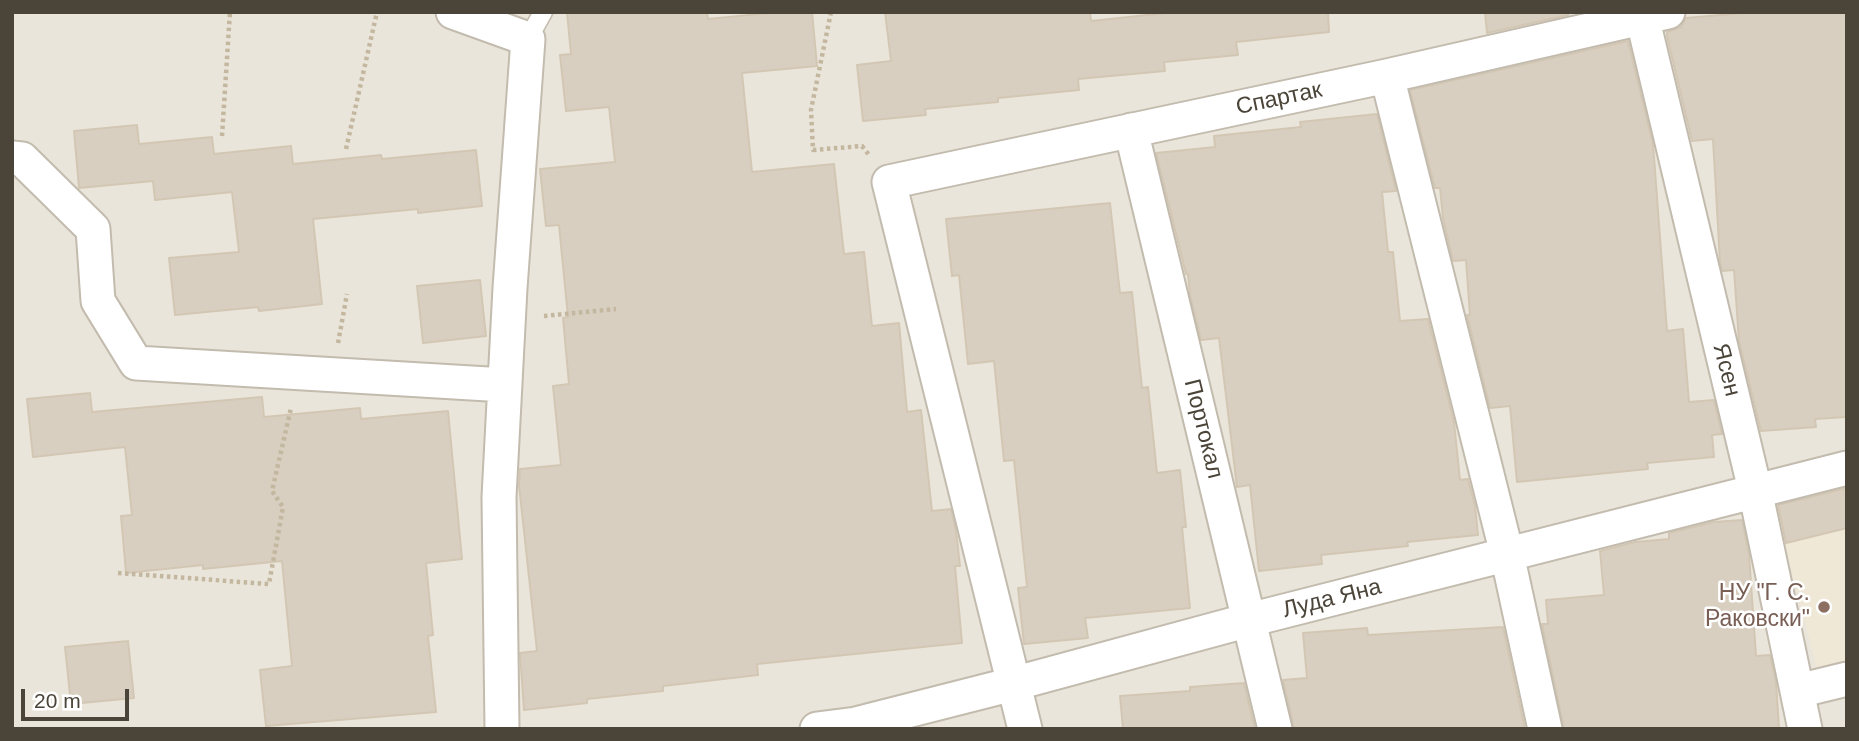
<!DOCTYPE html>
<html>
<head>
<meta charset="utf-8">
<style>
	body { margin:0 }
	#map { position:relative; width:1859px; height:741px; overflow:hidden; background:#f6f3ec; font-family:Arial,sans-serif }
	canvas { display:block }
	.frame { position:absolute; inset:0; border:14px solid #4b4439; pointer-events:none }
	.scale { position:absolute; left:21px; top:689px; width:108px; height:32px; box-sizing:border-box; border:4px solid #4b4439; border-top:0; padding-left:9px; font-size:21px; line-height:24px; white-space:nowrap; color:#4b4439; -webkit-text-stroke:5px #fff; paint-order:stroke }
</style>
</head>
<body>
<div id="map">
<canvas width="1859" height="741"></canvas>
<div class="frame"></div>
<div class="scale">20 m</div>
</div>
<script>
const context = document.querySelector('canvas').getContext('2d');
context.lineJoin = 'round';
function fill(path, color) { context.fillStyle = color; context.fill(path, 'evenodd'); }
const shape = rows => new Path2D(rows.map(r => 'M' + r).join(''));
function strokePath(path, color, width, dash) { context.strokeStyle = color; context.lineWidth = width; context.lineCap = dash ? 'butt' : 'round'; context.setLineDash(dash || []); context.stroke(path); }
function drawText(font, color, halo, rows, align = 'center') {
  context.font = font + ' Arial,sans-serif'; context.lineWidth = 5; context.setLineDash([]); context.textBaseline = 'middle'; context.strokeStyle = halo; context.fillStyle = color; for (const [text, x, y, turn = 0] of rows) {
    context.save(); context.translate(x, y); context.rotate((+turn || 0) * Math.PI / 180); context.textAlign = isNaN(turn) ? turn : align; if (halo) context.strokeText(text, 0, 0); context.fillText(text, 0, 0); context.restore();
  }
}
const residential = shape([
	[12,12,1847,12,1847,729,12,729]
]);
const education = shape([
	[1847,488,1847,670,1819,677,1775,505]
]);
const building = shape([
	[567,12,707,12,708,19,780,12,812,12,817,66,742,73,752,172,834,164,844,254,864,252,872,326,899,323,907,412,921,410,932,511,951,509,956,531,960,566,955,566,962,643,757,664,758,675,663,686,663,691,587,699,587,703,524,710,520,653,537,651,519,485,520,469,561,465,553,386,569,384,563,318,568,317,559,225,546,226,540,169,615,162,609,107,566,111,560,55,571,54,567,12],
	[885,12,1090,12,1091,21,1175,12,1328,12,1329,32,1236,42,1238,55,1164,62,1165,71,1078,79,1079,90,998,98,998,102,925,109,926,115,863,121,857,65,891,61,885,12],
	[1485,12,1568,12,1568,15,1487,33,1485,12],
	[1754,12,1847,12,1847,417,1815,419,1816,427,1761,431,1739,341,1734,270,1722,271,1720,262,1713,139,1692,141,1667,36,1667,32,1681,27,1686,18,1754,12],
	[1628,41,1653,144,1667,331,1683,329,1689,402,1714,400,1722,434,1712,435,1714,457,1647,463,1648,469,1517,482,1510,406,1490,408,1467,315,1470,315,1466,260,1453,261,1443,218,1440,188,1435,188,1410,90,1628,41],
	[1377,114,1396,191,1382,192,1388,252,1393,252,1400,321,1428,319,1454,422,1460,480,1468,479,1475,506,1478,535,1407,542,1408,546,1321,555,1322,564,1259,571,1250,485,1237,487,1219,338,1201,340,1190,295,1188,274,1186,274,1156,153,1215,147,1214,136,1301,127,1300,122,1377,114],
	[137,125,139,144,212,137,214,154,291,146,293,164,381,155,382,159,476,150,482,206,418,213,418,209,313,219,322,304,259,311,258,307,175,315,169,258,239,252,232,192,155,200,153,181,79,188,74,131,137,125],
	[1110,203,1120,293,1132,292,1142,388,1148,387,1157,473,1180,470,1186,527,1182,527,1190,608,1085,618,1088,638,1024,644,1018,588,1027,587,1014,460,1004,461,994,361,968,364,959,275,952,276,946,219,1110,203],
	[480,280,486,336,423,343,417,286,480,280],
	[90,393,92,412,262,397,264,417,360,408,361,419,448,411,462,559,426,563,433,635,428,636,436,712,266,726,260,670,292,666,282,561,203,569,203,565,126,573,121,516,132,515,125,447,33,457,27,399,90,393],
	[1847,488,1847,528,1786,543,1778,505,1847,488],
	[1742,520,1749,554,1756,656,1770,655,1776,682,1779,729,1564,729,1542,624,1548,624,1546,600,1604,595,1600,551,1635,542,1669,539,1669,533,1714,522,1742,520],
	[1503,627,1525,729,1294,729,1283,680,1307,678,1303,633,1367,628,1368,635,1503,627],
	[128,641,134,698,71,704,65,647,128,641],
	[1244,683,1255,729,1123,729,1120,696,1190,691,1190,687,1244,683]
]);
const path = shape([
	[831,12,811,110,813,150,862,146,870,156],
	[222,136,230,12],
	[346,149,377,12],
	[544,316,616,309],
	[338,343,347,294],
	[118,573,269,584,283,507,272,491,291,408]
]);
const lane = shape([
	[528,39,543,12]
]);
const street = shape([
	[453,12,528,39,510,288,499,497,502,729],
	[1641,12,1755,490,1805,729],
	[1387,76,1507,554,1545,729],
	[1131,130,1275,729],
	[12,158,22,159,93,229,98,301,136,363,505,385],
	[1798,691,1847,679],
	[817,729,856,724,1013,684,1249,620,1847,468],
	[1025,729,889,182,1387,76,1668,12]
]);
const markers = [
	[1824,607,7,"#8d6e63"]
];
const streetNames = [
	["Спартак",1279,99,-12],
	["Ясен",1726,370,76],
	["Портокал",1203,429,76],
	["Луда Яна",1332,599,-14]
];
const educationNames = [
	["НУ \"Г. С.",1810,594],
	["Раковски\"",1810,620]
];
fill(residential, '#eae5da');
fill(education, '#efe8d6');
fill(building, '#d8cfc1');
strokePath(building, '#d3c7b4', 2);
strokePath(lane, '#c2bbae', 21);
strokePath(street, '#c2bbae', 37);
strokePath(path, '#c4b79f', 4.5, [3.5, 3.5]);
strokePath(lane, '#fff', 18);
strokePath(street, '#fff', 33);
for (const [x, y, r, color] of markers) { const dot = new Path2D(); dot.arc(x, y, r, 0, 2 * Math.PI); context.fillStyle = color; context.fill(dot); strokePath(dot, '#fff', 2.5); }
drawText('23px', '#4b4439', '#fff', streetNames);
drawText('23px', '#785e54', '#fff', educationNames, 'right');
</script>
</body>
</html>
